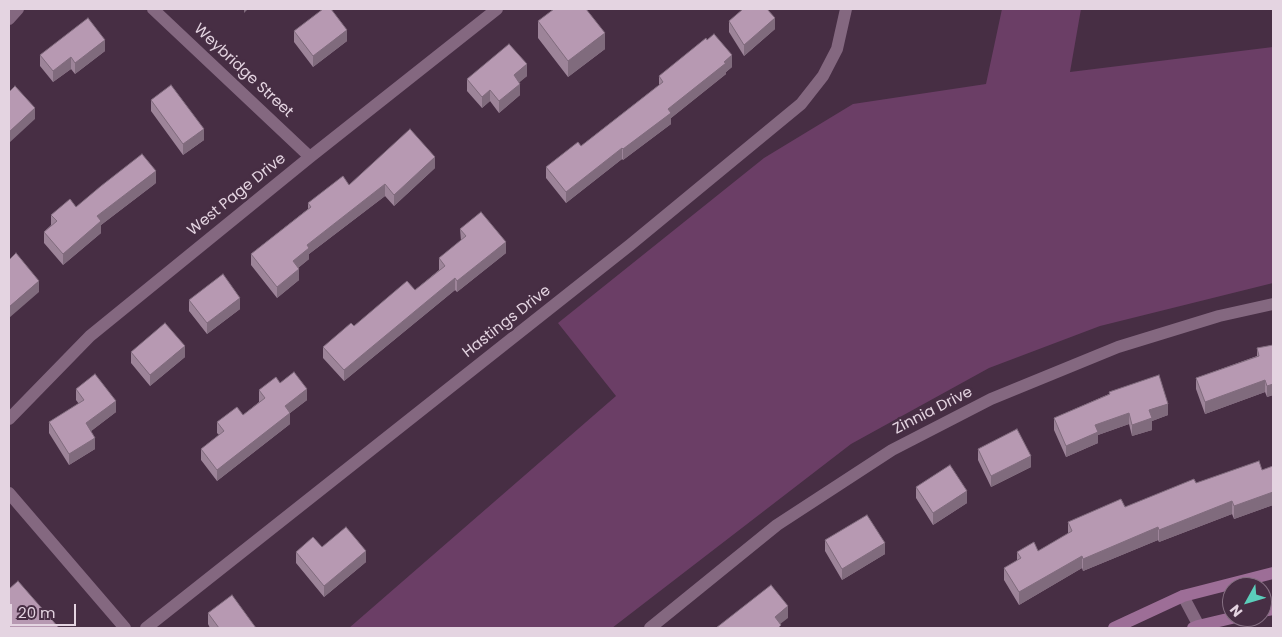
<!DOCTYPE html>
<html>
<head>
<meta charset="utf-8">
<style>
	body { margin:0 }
	#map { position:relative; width:1282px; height:637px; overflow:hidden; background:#472e44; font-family:Poppins,sans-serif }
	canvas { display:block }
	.frame { position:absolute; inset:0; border:10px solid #e4d4e1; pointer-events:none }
	.north { position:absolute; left:1222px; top:577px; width:50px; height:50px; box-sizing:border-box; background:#472e44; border:1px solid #867083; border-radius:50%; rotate:231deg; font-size:14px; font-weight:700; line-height:20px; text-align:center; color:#e4d4e1 }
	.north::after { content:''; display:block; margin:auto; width:18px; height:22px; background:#5bcebb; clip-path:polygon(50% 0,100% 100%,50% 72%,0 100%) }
	.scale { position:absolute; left:10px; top:604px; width:66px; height:22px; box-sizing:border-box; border:2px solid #e4d4e1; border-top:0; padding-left:6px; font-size:15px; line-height:18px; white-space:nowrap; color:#e4d4e1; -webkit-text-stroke:4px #472e44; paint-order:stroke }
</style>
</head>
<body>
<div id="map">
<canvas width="1282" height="637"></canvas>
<div class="frame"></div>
<div class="north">N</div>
<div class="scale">20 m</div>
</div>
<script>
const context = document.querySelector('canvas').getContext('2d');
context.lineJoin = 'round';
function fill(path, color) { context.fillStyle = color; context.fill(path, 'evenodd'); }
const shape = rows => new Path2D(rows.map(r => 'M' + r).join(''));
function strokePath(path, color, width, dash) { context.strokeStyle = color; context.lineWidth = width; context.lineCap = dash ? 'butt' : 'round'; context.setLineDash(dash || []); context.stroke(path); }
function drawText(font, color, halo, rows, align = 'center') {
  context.font = font + ' Poppins,sans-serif'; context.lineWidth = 5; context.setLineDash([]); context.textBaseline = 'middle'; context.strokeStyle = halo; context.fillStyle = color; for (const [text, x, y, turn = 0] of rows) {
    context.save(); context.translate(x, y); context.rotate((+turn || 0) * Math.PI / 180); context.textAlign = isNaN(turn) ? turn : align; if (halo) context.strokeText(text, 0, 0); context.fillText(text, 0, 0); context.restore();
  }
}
const green = shape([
	[1002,9,1081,9,1070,72,1273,47,1273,283,1100,326,989,368,851,444,612,628,349,628,616,396,558,323,764,158,853,104,986,84]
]);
const street = shape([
	[153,9,310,157],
	[9,19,18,9],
	[9,419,90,336,310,157,497,9],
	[9,493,125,628],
	[1183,596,1200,628],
	[146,628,630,245,801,104,823,76,837,49,846,9],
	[650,628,777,525,892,450,991,399,1118,347,1219,316,1273,304]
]);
const secondary = shape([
	[1262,611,1273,609],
	[1114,628,1183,596,1273,573],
	[1193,628,1198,626,1236,617]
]);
const wall = shape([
	[538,21,605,49,568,77,538,38],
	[729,21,775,29,744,56,729,32],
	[294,31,347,41,313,67,294,42],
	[105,51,75,74,71,69,53,82,40,66,40,55],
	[732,67,726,72,726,74,671,118,671,124,623,160,622,159,566,203,546,178,546,167,581,146,659,85,659,76],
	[527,76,519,82,520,95,499,113,490,101,482,108,467,91,467,79],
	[151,100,204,140,183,155,151,111],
	[435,168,394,206,385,196,309,254,309,259,298,268,299,280,277,298,251,265,251,254,308,209,308,203,349,185],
	[156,183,101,225,101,233,63,265,44,243,44,232,51,225,51,215],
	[460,229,506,253,457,292,455,290,344,381,323,358,323,347,354,326,415,290,439,270,439,258,461,241],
	[189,300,240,309,207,334,189,311],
	[1273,345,1273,395,1267,397,1265,392,1205,414,1196,389,1196,378,1257,356,1257,348],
	[131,352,185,357,150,386,131,363],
	[280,383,307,400,290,413,290,424,217,481,201,460,201,449,219,435,217,433,217,422,243,415,259,402,259,390],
	[76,389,116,412,91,431,95,449,69,465,49,433,49,422,79,404,76,400],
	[1109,392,1168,415,1152,421,1152,430,1132,436,1129,424,1098,435,1098,443,1066,457,1054,430,1054,418,1109,394],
	[978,449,1031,467,991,487,978,460],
	[1273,466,1273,505,1234,519,1232,514,1159,542,1158,540,1083,571,1082,568,1019,605,1004,580,1004,568,1017,561,1017,552,1038,551,1068,534,1068,522,1125,507,1196,483,1262,470],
	[916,487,967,503,933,525,916,498],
	[825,540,885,554,842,580,825,551],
	[322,547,366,562,324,597,296,563,296,552],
	[208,613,256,628,210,628,208,624]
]);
const shadedWall = shape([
	[244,9,248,9,244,13],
	[775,18,775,29,744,56,744,45],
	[347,30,347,41,313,67,313,56],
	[605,33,605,49,568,77,568,61],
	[105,40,105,51,75,74,75,63],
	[732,55,732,67,726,72,726,74,671,118,671,124,623,160,623,149,668,109],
	[71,57,71,69,53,82,53,71],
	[527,64,527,76,514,87,514,75],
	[520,84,520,95,499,113,499,101],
	[490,90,490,101,482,108,482,97],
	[35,108,35,119,9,143,9,132],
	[204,129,204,140,183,155,183,144],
	[622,148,622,159,566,203,566,192],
	[435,157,435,168,394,206,394,195],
	[156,171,156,183,101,225,101,233,63,265,63,254,97,216],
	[385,184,385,196,309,254,309,259,293,272,293,261,307,245],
	[506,242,506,253,457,292,457,281],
	[299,269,299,280,277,298,277,287],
	[455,278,455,290,344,381,344,370],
	[39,281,39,292,9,318,9,307],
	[240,298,240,309,207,334,207,323],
	[185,346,185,357,150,386,150,375],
	[1265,380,1265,392,1205,414,1205,402],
	[1273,384,1273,395,1267,397,1267,386],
	[307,389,307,400,290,413,290,424,217,481,217,470,285,406],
	[116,401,116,412,86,435,86,423],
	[1168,404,1168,415,1152,421,1152,430,1132,436,1132,425,1149,410],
	[1129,413,1129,424,1098,435,1098,443,1066,457,1066,446,1095,425],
	[95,438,95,449,69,465,69,454],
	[1031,456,1031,467,991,487,991,476],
	[967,491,967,503,933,525,933,513],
	[1273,492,1273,505,1234,519,1234,506],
	[1232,501,1232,514,1159,542,1159,530],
	[1158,527,1158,540,1083,571,1083,559],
	[885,543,885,554,842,580,842,569],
	[366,551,366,562,324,597,324,586],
	[1082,556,1082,568,1019,605,1019,592],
	[788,606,788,618,775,628,775,617]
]);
const building = shape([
	[323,9,331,9,347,30,313,56,294,31,323,9],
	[554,9,586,9,605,33,568,61,538,21,554,9],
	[743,9,767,9,775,18,744,45,729,21,743,9],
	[88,18,105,40,75,63,71,57,53,71,40,55,88,18],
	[714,34,732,55,724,62,726,63,668,109,671,113,623,149,622,148,566,192,546,167,578,142,581,146,663,82,659,76,706,38,707,40,714,34],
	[509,44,527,64,514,75,520,84,499,101,490,90,482,97,467,79,509,44],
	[171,85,204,129,183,144,151,100,171,85],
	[15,86,35,108,9,132,9,92,15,86],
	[410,129,435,157,394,195,385,184,307,245,309,248,293,261,299,269,277,287,251,254,311,207,308,203,343,176,349,185,410,129],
	[142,154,156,171,97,216,101,221,63,254,44,232,57,221,51,215,70,199,76,207,101,186,142,154],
	[481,212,506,242,457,281,455,278,344,370,323,347,351,323,354,326,407,281,415,290,445,266,439,258,466,236,460,229,481,212],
	[16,253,39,281,9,307,9,260,16,253],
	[223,274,240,298,207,323,189,300,223,274],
	[165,323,185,346,150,375,131,352,165,323],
	[1273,345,1273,384,1267,386,1265,380,1205,402,1196,378,1259,356,1257,348,1273,345],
	[294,372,307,389,285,406,290,413,217,470,201,449,224,431,217,422,237,407,243,415,265,398,259,390,276,377,280,383,294,372],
	[95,374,116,401,86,423,95,438,69,454,49,422,84,400,76,389,95,374],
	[1159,375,1168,404,1149,410,1152,418,1132,425,1129,413,1095,425,1098,432,1066,446,1054,418,1110,394,1109,392,1159,375],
	[1017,429,1031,456,991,476,978,449,1017,429],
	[1259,461,1262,470,1273,466,1273,492,1234,506,1232,501,1159,530,1158,527,1083,559,1082,556,1019,592,1004,568,1021,558,1017,552,1034,542,1038,551,1072,531,1068,522,1121,499,1125,507,1194,479,1196,483,1259,461],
	[950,465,967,491,933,513,916,487,950,465],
	[867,515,885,543,842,569,825,540,867,515],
	[346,527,366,551,324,586,296,552,313,537,322,547,346,527],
	[18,581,59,628,10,628,9,627,9,615,10,614,9,612,9,589,18,581],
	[771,585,788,606,775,617,781,625,778,628,716,628,771,585],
	[232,595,256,628,219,628,208,613,232,595]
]);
const streetNames = [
	["Weybridge Street",243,71,43],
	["West Page Drive",237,195,-39],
	["Hastings Drive",507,322,-38],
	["Zinnia Drive",933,411,-27]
];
fill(green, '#6b3e66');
strokePath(street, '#846880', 12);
strokePath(secondary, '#9d6e97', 12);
fill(wall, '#9d8499');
fill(shadedWall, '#806b7d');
fill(building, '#b799b2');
strokePath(building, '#806b7d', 1);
drawText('15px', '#e4d4e1', '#472e44', streetNames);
</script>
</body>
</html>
